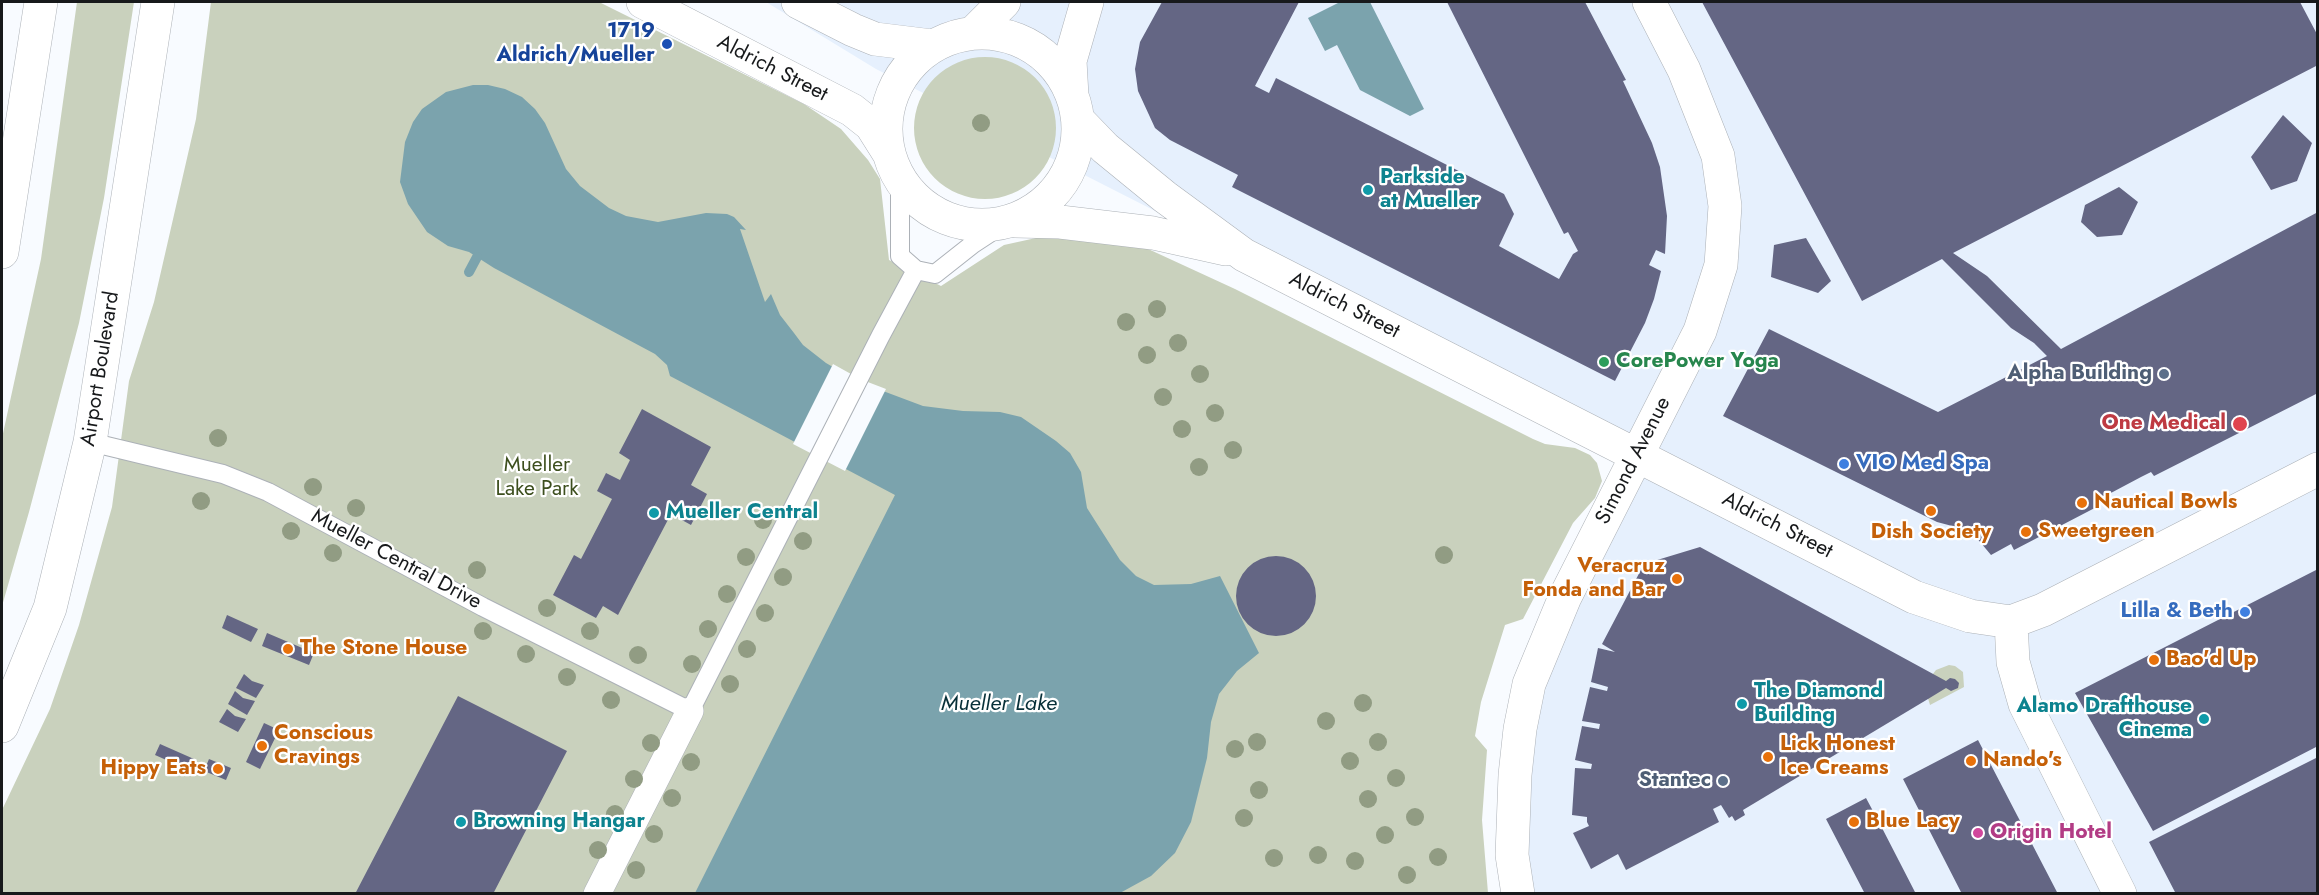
<!DOCTYPE html>
<html>
<head>
<meta charset="utf-8">
<style>
	body { margin:0 }
	#map { position:relative; width:2319px; height:895px; overflow:hidden; background:#f8fbff; font-family:Jost,sans-serif }
	canvas { display:block }
	.frame { position:absolute; inset:0; border:3px solid #17191b; pointer-events:none }
</style>
</head>
<body>
<div id="map">
<canvas width="2319" height="895"></canvas>
<div class="frame"></div>
</div>
<script>
const context = document.querySelector('canvas').getContext('2d');
context.lineJoin = 'round';
function fill(path, color) { context.fillStyle = color; context.fill(path, 'evenodd'); }
const shape = rows => new Path2D(rows.map(r => 'M' + r).join(''));
function strokePath(path, color, width, dash) { context.strokeStyle = color; context.lineWidth = width; context.lineCap = dash ? 'butt' : 'round'; context.setLineDash(dash || []); context.stroke(path); }
function drawText(font, color, halo, rows, align = 'center') {
  context.font = font + ' Jost,sans-serif'; context.lineWidth = 4.5; context.setLineDash([]); context.textBaseline = 'middle'; context.strokeStyle = halo; context.fillStyle = color; for (const [text, x, y, turn = 0] of rows) {
    context.save(); context.translate(x, y); context.rotate((+turn || 0) * Math.PI / 180); context.textAlign = isNaN(turn) ? turn : align; if (halo) context.strokeText(text, 0, 0); context.fillText(text, 0, 0); context.restore();
  }
}
const built = shape([
	[766,2,2317,2,2317,893,1518,893,1520,729,1637,456,876,69]
]);
const green = shape([
	[77,2,134,2,104,198,79,323,29,512,2,606,2,438,41,259],
	[211,2,599,2,804,104,841,129,868,160,880,179,889,260,941,286,1004,245,1045,236,1146,248,1235,289,1533,439,1545,444,1575,448,1590,455,1597,463,1602,481,1595,498,1573,523,1523,619,1505,625,1481,702,1475,736,1487,750,1482,820,1488,893,2,894,2,810,50,709,79,625,112,507,129,381,154,302,196,119],
	'914 128a71 71 0 1 1 142 0a71 71 0 1 1-142 0Z',
	[1949,665,1955,666,1963,672,1964,687,1930,705,1927,695,1929,679,1936,670]
]);
const water = shape([
	[1340,2,1370,2,1424,109,1410,116,1360,90,1337,45,1325,51,1308,18],
	[473,85,488,85,505,89,522,97,535,109,545,123,566,169,580,186,609,208,626,216,658,222,706,213,727,214,734,217,746,230,740,229,765,302,771,294,780,315,794,333,803,345,826,363,859,382,923,406,963,411,1000,412,1021,417,1056,441,1070,453,1081,472,1087,508,1120,560,1136,576,1154,585,1191,584,1220,576,1259,653,1237,671,1219,694,1211,722,1207,758,1191,822,1175,853,1151,876,1120,893,695,893,895,495,670,376,667,365,655,354,494,268,469,252,448,246,427,232,408,204,400,182,405,142,413,122,422,109,446,92]
]);
const pier = shape([
	[833,364,860,379,886,389,845,471,793,444]
]);
const stream = shape([
	[469,272,477,257]
]);
const building = shape([
	[1162,2,1299,2,1255,86,1269,93,1276,78,1504,194,1514,214,1499,246,1559,279,1573,254,1578,251,1568,232,1564,234,1447,2,1585,2,1626,80,1623,81,1652,143,1660,167,1667,216,1665,254,1656,250,1649,265,1661,271,1654,299,1645,323,1615,381,1232,187,1238,175,1170,140,1155,128,1138,91,1135,69,1140,42],
	[1702,2,2300,2,2318,36,2318,65,1953,253,1987,276,2061,349,2318,212,2318,393,2154,476,2151,472,2141,477,2109,494,2112,499,2014,550,2011,544,1991,555,1971,531,1937,522,1723,416,1769,329,1938,412,2047,356,2034,343,2011,328,1942,259,1862,301],
	[2283,115,2312,143,2297,181,2271,190,2251,157],
	[2119,187,2138,202,2122,235,2097,237,2081,222,2085,205],
	[1806,238,1831,281,1818,293,1771,277,1774,245],
	[642,409,711,447,691,485,707,494,691,525,671,514,618,615,603,606,596,618,553,595,574,555,581,559,612,499,597,491,606,473,620,480,630,460,619,453],
	[1700,547,1946,681,1950,678,1955,679,1959,683,1958,688,1951,691,1946,688,1928,699,1743,810,1745,815,1735,821,1732,816,1729,818,1721,805,1713,809,1719,822,1626,870,1618,854,1591,869,1573,833,1589,826,1587,822,1587,817,1572,815,1575,768,1591,769,1592,764,1575,760,1582,726,1599,729,1600,724,1582,721,1590,687,1607,691,1608,687,1591,682,1598,648,1615,652,1602,644,1644,564],
	'1236 596a40 40 0 1 1 80 0a40 40 0 1 1-80 0Z',
	[2318,569,2318,746,2153,831,2075,693],
	[227,615,258,629,251,642,222,628],
	[267,633,314,653,309,665,262,646],
	[244,674,252,681,264,685,256,698,236,688],
	[235,691,243,698,255,701,247,715,228,704],
	[458,696,567,751,493,894,355,894],
	[227,709,235,716,246,719,238,732,219,722],
	[264,723,279,730,260,769,246,762],
	[1978,740,1991,765,2058,894,1962,894,1903,779],
	[160,744,194,759,189,770,155,755],
	[2318,757,2318,894,2176,894,2149,842],
	[209,759,231,768,226,780,204,771],
	[1866,798,1881,826,1916,894,1865,894,1826,819]
]);
const service = shape([
	[900,181,900,256,916,270,935,274,973,244,1005,223],
	[90,442,223,474,268,492,483,607,690,711,881,335,916,270]
]);
const pedestrian = shape([
	[597,894,690,711]
]);
const minor = shape([
	[1638,456,1914,597,1970,616,2011,622,2043,610,2318,469],
	[2011,622,2013,662,2025,704,2120,894]
]);
const tertiary = shape([
	[643,2,852,110,871,125,888,152],
	[798,2,853,30,875,39,932,46],
	'886 129a96 96 0 1 1 192 0a96 96 0 1 1-192 0Z',
	[973,33,1004,2],
	[1072,96,1070,61,1087,2],
	[1078,120,1105,148,1165,197,1244,255,1638,456],
	[1015,221,1060,222,1153,233,1225,249],
	[1518,894,1512,855,1515,775,1520,729,1529,684,1565,597,1700,331,1721,265,1725,206,1718,156,1684,70,1649,2]
]);
const primary = shape([
	[2,252,41,2],
	[2,726,50,608,90,442,158,2]
]);
const trees = [
	[981,123],
	[1157,309],
	[1126,322],
	[1178,343],
	[1147,355],
	[1200,374],
	[1163,397],
	[1215,413],
	[1182,429],
	[218,438],
	[1233,450],
	[1199,467],
	[313,487],
	[201,501],
	[356,508],
	[763,520],
	[291,531],
	[803,541],
	[333,553],
	[1444,555],
	[746,557],
	[477,570],
	[783,577],
	[727,594],
	[547,608],
	[765,613],
	[708,629],
	[483,631],
	[590,631],
	[747,649],
	[526,654],
	[638,655],
	[692,664],
	[567,677],
	[730,684],
	[611,700],
	[1363,703],
	[1326,721],
	[1257,742],
	[1378,742],
	[651,743],
	[1235,749],
	[1350,761],
	[691,762],
	[1396,778],
	[634,779],
	[1259,790],
	[672,798],
	[1368,799],
	[615,814],
	[1415,817],
	[1244,818],
	[654,834],
	[1385,835],
	[598,850],
	[1318,855],
	[1438,857],
	[1274,858],
	[1355,861],
	[636,870],
	[1407,875]
];
const markers = [
	[667,44,6,"#1a4fb4"],
	[1368,190,6,"#0f9aa8"],
	[1604,362,6,"#2e9e5b"],
	[2164,374,6,"#5c6f8a"],
	[2240,424,8,"#e0444e"],
	[1844,464,6,"#3f7fe0"],
	[2082,503,6,"#e8710a"],
	[1931,511,6,"#e8710a"],
	[654,513,6,"#0f9aa8"],
	[2026,532,6,"#e8710a"],
	[1677,579,6,"#e8710a"],
	[2245,612,6,"#3f7fe0"],
	[288,649,6,"#e8710a"],
	[2154,660,6,"#e8710a"],
	[1742,704,6,"#0f9aa8"],
	[2204,719,6,"#0f9aa8"],
	[262,746,6,"#e8710a"],
	[1768,757,6,"#e8710a"],
	[1971,761,6,"#e8710a"],
	[218,769,6,"#e8710a"],
	[1723,781,6,"#5c6f8a"],
	[461,822,6,"#0f9aa8"],
	[1854,822,6,"#e8710a"],
	[1978,833,6,"#d1479c"]
];
const transitNames = [
	["1719",655,32],
	["Aldrich/Mueller",655,56]
];
const streetNames = [
	["Aldrich Street",772,69,27],
	["Aldrich Street",1344,306,27],
	["Airport Boulevard",101,369,-81],
	["Simond Avenue",1634,461,-63],
	["Aldrich Street",1777,526,27],
	["Mueller Central Drive",396,560,28]
];
const cultureNames = [
	["Parkside",1380,178],
	["at Mueller",1380,202],
	["Mueller Central",666,513],
	["The Diamond",1754,692],
	["Building",1754,716],
	["Alamo Drafthouse",2192,707,"right"],
	["Cinema",2192,731,"right"],
	["Browning Hangar",473,822]
];
const leisureNames = [
	["CorePower Yoga",1616,362]
];
const serviceNames = [
	["Alpha Building",2152,374],
	["Stantec",1711,781]
];
const healthNames = [
	["One Medical",2226,424]
];
const shopNames = [
	["VIO Med Spa",1856,464],
	["Lilla & Beth",2233,612,"right"]
];
const parkNames = [
	["Mueller",537,466],
	["Lake Park",537,490]
];
const foodNames = [
	["Nautical Bowls",2094,503],
	["Sweetgreen",2038,532],
	["Dish Society",1931,533,"center"],
	["Veracruz",1665,567,"right"],
	["Fonda and Bar",1665,591,"right"],
	["The Stone House",300,649],
	["Bao'd Up",2166,660],
	["Conscious",274,734],
	["Cravings",274,758],
	["Lick Honest",1780,745],
	["Ice Creams",1780,769],
	["Nando's",1983,761],
	["Hippy Eats",206,769,"right"],
	["Blue Lacy",1866,822]
];
const hotelNames = [
	["Origin Hotel",1990,833]
];
const waterNames = [
	["Mueller Lake",999,705]
];
fill(built, '#e6f0fd');
fill(green, '#c9d1bd');
fill(water, '#7ba3ad');
fill(pier, '#f8fbff');
strokePath(stream, '#7ba3ad', 10);
fill(building, '#646684');
strokePath(service, '#acb1b7', 20);
strokePath(pedestrian, '#acb1b7', 28);
strokePath(minor, '#acb1b7', 34);
strokePath(tertiary, '#acb1b7', 34);
strokePath(primary, '#acb1b7', 34);
strokePath(service, '#fff', 18);
strokePath(pedestrian, '#fff', 27);
strokePath(minor, '#fff', 33);
strokePath(tertiary, '#fff', 33);
strokePath(primary, '#fff', 33);
context.fillStyle = '#919c83';
for (const [x, y] of trees) { context.beginPath(); context.arc(x, y, 9, 0, 2 * Math.PI); context.fill(); }
for (const [x, y, r, color] of markers) { const dot = new Path2D(); dot.arc(x, y, r, 0, 2 * Math.PI); context.fillStyle = color; context.fill(dot); strokePath(dot, '#fff', 2); }
drawText('bold 21px', '#164399', '#fff', transitNames, 'right');
drawText('21px', '#17191b', '#fff', streetNames);
drawText('bold 21px', '#0d838f', '#fff', cultureNames, 'left');
drawText('bold 21px', '#27864d', '#fff', leisureNames, 'left');
drawText('bold 21px', '#4e5e75', '#fff', serviceNames, 'right');
drawText('bold 21px', '#be3a42', '#fff', healthNames, 'right');
drawText('bold 21px', '#366cbe', '#fff', shopNames, 'left');
drawText('21px', '#3d4f1e', '#fff', parkNames);
drawText('bold 21px', '#c56008', '#fff', foodNames, 'left');
drawText('bold 21px', '#b23c85', '#fff', hotelNames, 'left');
drawText('italic 22px', '#083039', '#fff', waterNames);
</script>
</body>
</html>
